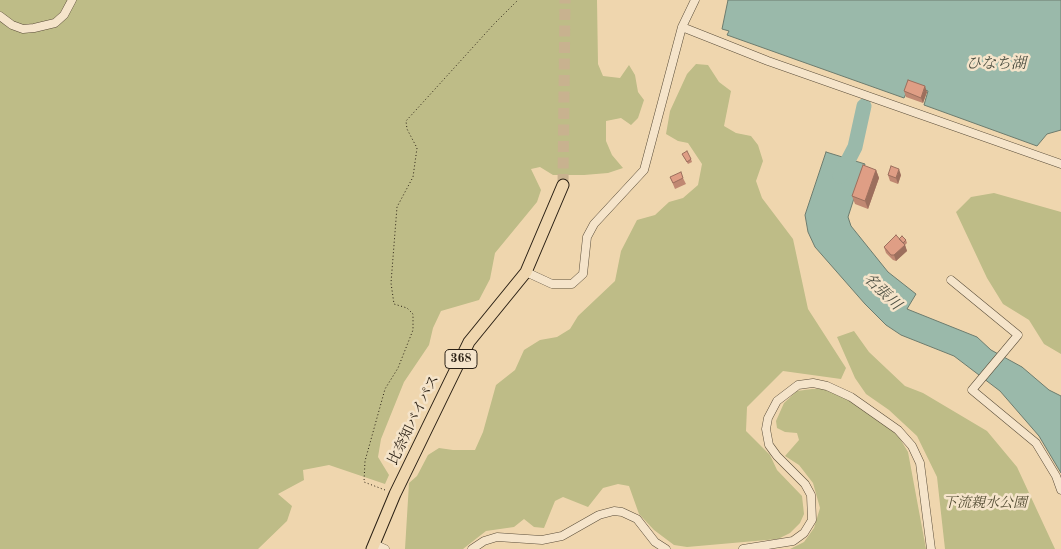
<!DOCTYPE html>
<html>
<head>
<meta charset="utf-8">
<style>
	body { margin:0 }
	canvas { display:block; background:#efd6ae }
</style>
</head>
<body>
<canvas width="1061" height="549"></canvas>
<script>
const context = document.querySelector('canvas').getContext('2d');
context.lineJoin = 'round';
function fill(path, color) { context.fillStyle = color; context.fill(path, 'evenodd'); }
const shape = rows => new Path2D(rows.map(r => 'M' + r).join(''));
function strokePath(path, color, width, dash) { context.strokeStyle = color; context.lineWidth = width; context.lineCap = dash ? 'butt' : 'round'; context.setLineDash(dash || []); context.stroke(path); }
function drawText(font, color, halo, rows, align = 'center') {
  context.font = font + ' "Old Standard TT","Noto Serif JP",serif'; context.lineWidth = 5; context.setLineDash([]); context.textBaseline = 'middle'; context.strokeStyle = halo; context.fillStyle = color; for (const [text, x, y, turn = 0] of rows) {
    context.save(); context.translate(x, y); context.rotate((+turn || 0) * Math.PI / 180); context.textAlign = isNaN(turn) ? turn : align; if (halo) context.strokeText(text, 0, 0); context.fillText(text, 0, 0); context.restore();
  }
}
const green = shape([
	[0,0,597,0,598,64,603,76,620,78,629,65,635,75,638,92,644,100,638,118,631,125,621,118,606,121,606,141,612,155,623,168,608,173,584,175,553,175,540,167,531,169,541,190,537,202,495,253,490,279,479,300,441,311,433,328,429,345,404,382,381,439,378,457,389,475,385,484,329,465,303,470,304,480,278,494,292,506,287,521,258,549,0,549],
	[696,64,708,65,719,82,731,91,724,126,736,133,751,136,758,145,763,161,756,181,762,198,793,239,808,309,846,368,841,379,783,371,747,407,746,431,770,455,777,470,802,496,804,514,800,523,790,533,778,539,687,547,674,545,654,530,639,514,629,486,618,484,603,488,588,507,563,497,555,501,544,528,534,527,524,519,514,527,486,531,463,549,405,549,409,483,417,476,428,455,439,448,453,450,475,450,483,432,496,385,515,370,524,350,540,340,557,337,570,329,578,316,615,281,621,251,637,220,655,215,669,202,683,198,698,185,702,164,688,143,678,141,666,134,670,111,687,74],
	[994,193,1061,212,1061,354,1044,344,1029,320,1003,304,987,278,956,212,971,197],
	[854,331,869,352,905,386,923,393,987,431,1017,467,1055,549,945,549,937,477,917,436,889,410,866,394,855,378,837,337],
	[812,389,824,389,852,402,883,422,899,437,908,452,926,549,790,549,804,542,814,528,820,508,813,483,799,465,785,456,799,440,797,433,785,432,777,428,776,421,784,403,797,391]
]);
const water = shape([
	[728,0,1061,0,1061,130,1047,134,1037,146,924,105,928,91,910,85,904,98,727,35,729,31,722,29,728,0],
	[826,152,865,164,848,217,851,226,888,272,916,294,907,309,977,337,991,350,1022,367,1049,390,1061,396,1061,473,1039,436,1000,391,954,356,901,335,886,325,865,304,815,247,808,232,805,215,826,152]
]);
const river = shape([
	[840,176,855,147,864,106]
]);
const highwayTunnel = shape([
	[563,185,565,0]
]);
const path = shape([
	[385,490,364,482,365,461,385,389,398,368,413,330,413,314,407,308,394,304,391,283,397,207,413,177,417,148,407,129,406,121,494,24,518,0]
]);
const minor = shape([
	[0,16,12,25,23,29,34,28,55,23,64,15,72,0],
	[682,27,695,0],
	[526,272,552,284,572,284,583,274,587,237,594,224,644,170,682,27,768,61,1061,164],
	[951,280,1018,335,972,390,1036,443,1056,476,1061,490],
	[374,544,385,549],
	[472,549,484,541,497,537,542,540,562,536,599,515,614,511,622,512,637,519,655,542,666,549],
	[743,549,793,541,804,533,812,520,811,495,805,484,777,456,769,445,766,429,768,418,777,401,798,385,813,383,827,386,851,397,898,430,912,446,920,463,931,549]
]);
const highway = shape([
	[372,549,395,494,469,342,526,272,563,185]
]);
const wall = shape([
	[904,91,927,92,923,103,906,97],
	[682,154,691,159,692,162,688,164],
	[876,170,879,178,868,209,855,204,852,196],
	[888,175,901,175,898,184,890,181],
	[670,177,683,178,686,184,675,189],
	[899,239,906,240,907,243,905,245,907,251,896,261,893,260,886,253,884,247]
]);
const shadedWall = shape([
	[925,86,927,92,923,103,921,98],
	[899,169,901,175,898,184,896,178],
	[876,170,879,178,868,209,865,201],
	[905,245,907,251,896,261,894,255]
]);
const building = shape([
	[908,80,925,86,921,98,904,91,908,80],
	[687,151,691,159,687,162,682,154,687,151],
	[863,165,876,170,865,201,852,196,863,165],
	[891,166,899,169,896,178,888,175,891,166],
	[681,172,683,178,673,183,670,177,681,172],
	[896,235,905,245,894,255,891,255,884,247,896,235],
	[902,236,906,240,903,243,899,239,902,236]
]);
const shields = [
	[461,359,32]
];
const shieldNames = [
	["368",461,359]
];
const streetNames = [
	["比奈知バイパス",414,420,-64]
];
const parkNames = [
	["下流親水公園",985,503]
];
const waterNames = [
	["ひなち湖",996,64],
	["名張川",882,292,44]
];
fill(green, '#bebc87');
fill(water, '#9ab9aa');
strokePath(water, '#6d7c6e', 1);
strokePath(river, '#9ab9aa', 15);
strokePath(highwayTunnel, '#c8b28f', 11, [11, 5.5]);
strokePath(minor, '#5b4e3a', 9);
strokePath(highway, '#2a2014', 13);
strokePath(path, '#2a2014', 1, [1, 2.5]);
strokePath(minor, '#f5e4ca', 8);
strokePath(highway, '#efd6ae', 11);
fill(wall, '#c08872');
fill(shadedWall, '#9c6f5d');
fill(building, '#df9e85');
strokePath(building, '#9c6f5d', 1);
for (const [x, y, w] of shields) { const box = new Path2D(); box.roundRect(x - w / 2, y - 9.5, w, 19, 4); context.fillStyle = '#f5e4ca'; context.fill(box); strokePath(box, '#2a2014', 1); }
drawText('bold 12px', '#2a2014', null, shieldNames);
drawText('14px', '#2a2014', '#f5e4ca', streetNames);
drawText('italic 14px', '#564f36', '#f5e4ca', parkNames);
drawText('italic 15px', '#4c4e41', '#f5e4ca', waterNames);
</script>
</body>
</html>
